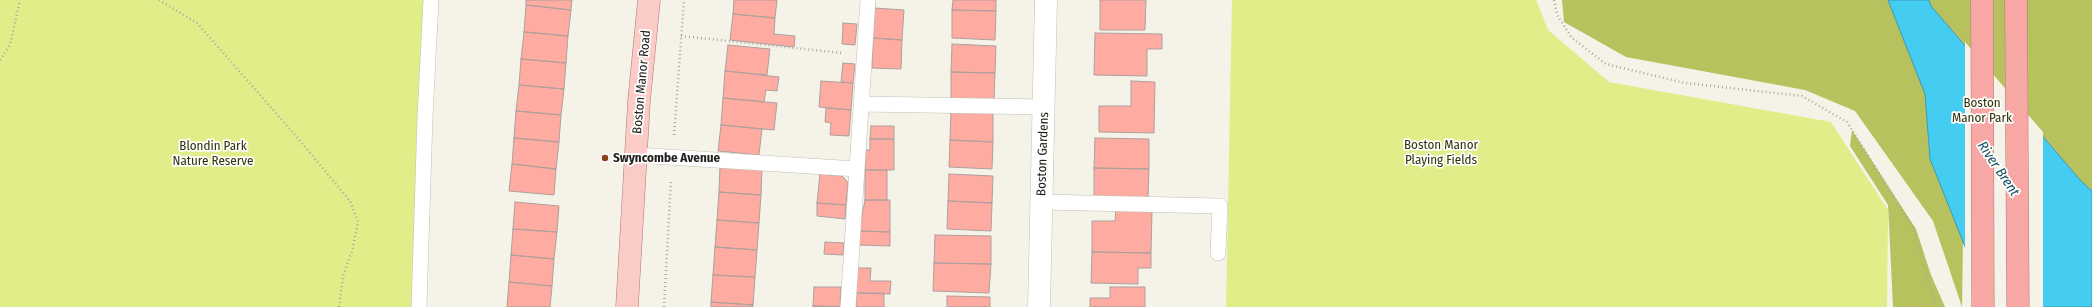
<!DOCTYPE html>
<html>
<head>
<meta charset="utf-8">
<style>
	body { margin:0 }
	canvas { display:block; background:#f5f3e7 }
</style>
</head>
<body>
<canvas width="2092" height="307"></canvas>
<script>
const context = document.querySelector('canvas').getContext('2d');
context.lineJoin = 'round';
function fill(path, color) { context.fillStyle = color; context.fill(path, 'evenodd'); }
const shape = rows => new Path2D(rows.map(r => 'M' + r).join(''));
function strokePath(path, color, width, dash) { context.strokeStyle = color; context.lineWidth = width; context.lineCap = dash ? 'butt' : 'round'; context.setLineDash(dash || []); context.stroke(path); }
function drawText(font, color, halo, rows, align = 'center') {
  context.font = font + ' "Fira Sans Condensed",sans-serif'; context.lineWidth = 3.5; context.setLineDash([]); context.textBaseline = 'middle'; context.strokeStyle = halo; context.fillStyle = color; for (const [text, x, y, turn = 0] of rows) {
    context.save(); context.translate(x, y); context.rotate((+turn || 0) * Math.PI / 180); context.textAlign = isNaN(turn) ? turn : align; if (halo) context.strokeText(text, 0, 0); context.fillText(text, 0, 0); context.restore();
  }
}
const green = shape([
	[0,0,426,0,413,307,0,307],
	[1232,0,1536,0,1548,30,1609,82,1831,122,1888,210,1887,307,1226,307]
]);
const forest = shape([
	[1562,0,1888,0,1925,94,1930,159,1963,241,1962,307,1933,221,1855,111,1805,90,1626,57,1564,22],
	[1929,0,2092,0,2092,191,2081,181,1931,6],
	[1852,130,1916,229,1931,275,1945,307,1893,307,1888,205,1850,146]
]);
const water = shape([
	[1888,0,1929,0,1931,6,2081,181,2092,191,2092,307,1989,307,1930,159,1925,94,1888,0]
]);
const pier = shape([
	[1965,42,2043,132,2043,307,1987,307,1965,252]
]);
const building = shape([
	[526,0,572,0,571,10,526,5,526,0],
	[734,0,777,0,775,18,733,14,734,0],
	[953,0,996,0,996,11,952,10,953,0],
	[1100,0,1146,0,1145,30,1100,30,1100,0],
	[526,5,571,10,568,36,524,32,526,5],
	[875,8,904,10,902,40,873,38,875,8],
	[952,10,996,11,995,40,952,38,952,10],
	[733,14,775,18,774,34,795,36,794,47,730,40,733,14],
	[843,23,857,24,855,45,842,44,843,23],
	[524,32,568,36,566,63,521,59,524,32],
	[1095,33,1162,34,1162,49,1147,49,1147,76,1094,75,1095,33],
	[873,38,902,40,901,69,872,68,873,38],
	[952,44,996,46,995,73,951,72,952,44],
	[728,45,770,49,767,75,725,71,728,45],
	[521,59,566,63,564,89,519,85,521,59],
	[843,63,855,64,853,83,841,82,843,63],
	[725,71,779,77,777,91,766,90,764,102,723,98,725,71],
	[951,72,995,73,994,101,951,100,951,72],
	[821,81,853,83,851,110,819,107,821,81],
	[1131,81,1155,82,1154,133,1099,132,1099,106,1131,106,1131,81],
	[519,85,564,89,561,115,516,111,519,85],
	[723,98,777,103,774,130,721,125,723,98],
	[826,108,851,110,849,136,830,135,831,123,825,122,826,108],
	[516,111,561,115,559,142,514,138,516,111],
	[951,112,993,114,993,142,950,140,951,112],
	[721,125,762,129,759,155,718,151,721,125],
	[871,126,894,126,894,139,870,139,871,126],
	[514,138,559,142,556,169,512,164,514,138],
	[1095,138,1149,139,1149,169,1094,168,1095,138],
	[870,139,894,139,894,170,865,170,865,150,870,150,870,139],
	[950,140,993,142,992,169,949,167,950,140],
	[512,164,556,169,554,195,509,191,512,164],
	[720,165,762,168,761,195,719,192,720,165],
	[1094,168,1149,169,1148,198,1094,197,1094,168],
	[865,170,887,170,887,200,865,200,865,170],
	[820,174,842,176,848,182,846,205,817,203,820,174],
	[949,174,993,176,992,203,948,201,949,174],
	[719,192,761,195,759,223,717,220,719,192],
	[865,200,890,200,890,232,859,231,865,200],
	[948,201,992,203,991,231,947,229,948,201],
	[515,202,559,206,557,232,513,229,515,202],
	[817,203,846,205,845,219,817,216,817,203],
	[1116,209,1152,210,1151,253,1092,252,1092,221,1115,221,1116,209],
	[717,220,759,223,757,250,715,247,717,220],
	[513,229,557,232,554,259,511,255,513,229],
	[859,231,890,232,890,246,859,245,859,231],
	[935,235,991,236,991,264,934,263,935,235],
	[825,242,844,243,843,255,824,254,825,242],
	[715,247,757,250,755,277,713,275,715,247],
	[1092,252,1151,253,1151,268,1138,268,1138,284,1091,283,1092,252],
	[511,255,554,259,552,286,509,282,511,255],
	[934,263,991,264,989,293,933,291,934,263],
	[856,268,871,268,870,281,891,281,890,294,856,293,856,268],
	[713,275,755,277,753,305,711,302,713,275],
	[509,282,552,286,550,307,507,307,509,282],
	[814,287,841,287,840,307,813,306,814,287],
	[1110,287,1145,287,1145,307,1090,307,1090,298,1110,298,1110,287],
	[856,293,884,293,884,307,856,307,856,293],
	[947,296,990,297,990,307,947,307,947,296],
	[711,302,753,305,753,307,711,307,711,302],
	[813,306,840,307,813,307,813,306]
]);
const path = shape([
	[159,0,197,23,296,136,350,201,358,222,352,251,343,276,339,307],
	[1554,0,1557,15,1572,38,1606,64,1685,83,1802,96,1847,122,1913,228,1936,307],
	[681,36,842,53],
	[0,60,10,45,20,0],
	[674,135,684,0],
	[664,307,671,180]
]);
const lane = shape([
	[862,104,1045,107],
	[636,155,857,169],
	[1042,202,1220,206,1218,253],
	[419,307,425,117,431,0],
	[848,307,868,0]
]);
const street = shape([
	[1039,307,1046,0]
]);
const primary = shape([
	[627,307,639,101,649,0]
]);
const highway = shape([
	[1982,0,1983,307],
	[2016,0,2018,307]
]);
const markers = [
	[605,158,4,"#874219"]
];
const streetNames = [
	["Boston Manor Road",642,82,-85],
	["Boston Gardens",1043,154,-88]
];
const parkNames = [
	["Boston",1982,103],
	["Manor Park",1982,118],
	["Boston Manor",1441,145],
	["Playing Fields",1441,160],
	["Blondin Park",213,146],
	["Nature Reserve",213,161]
];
const poiNames = [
	["Swyncombe Avenue",613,158]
];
const waterNames = [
	["River Brent",1998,169,56]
];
fill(green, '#e0ed89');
fill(forest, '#b7c25f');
fill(water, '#44cdf1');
strokePath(water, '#3a99b1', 1);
fill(pier, '#f5f3e7');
fill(building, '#feaba2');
strokePath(building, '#ada09e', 1);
strokePath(lane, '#c2c0b5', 16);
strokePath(street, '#c2c0b5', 23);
strokePath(primary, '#ad7874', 23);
strokePath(highway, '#ad7874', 23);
strokePath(path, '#aba9a0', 2.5, [1, 3]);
strokePath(lane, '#fff', 15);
strokePath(street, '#fff', 22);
strokePath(primary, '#fbcbc8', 22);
strokePath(highway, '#f8a8a4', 22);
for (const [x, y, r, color] of markers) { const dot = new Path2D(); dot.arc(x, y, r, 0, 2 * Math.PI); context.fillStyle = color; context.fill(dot); strokePath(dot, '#fff', 1.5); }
drawText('13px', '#21201c', '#fff', streetNames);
drawText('13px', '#2f3307', '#fff', parkNames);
drawText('bold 13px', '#21201c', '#fff', poiNames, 'left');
drawText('italic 14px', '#164f5e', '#fff', waterNames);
</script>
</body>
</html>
